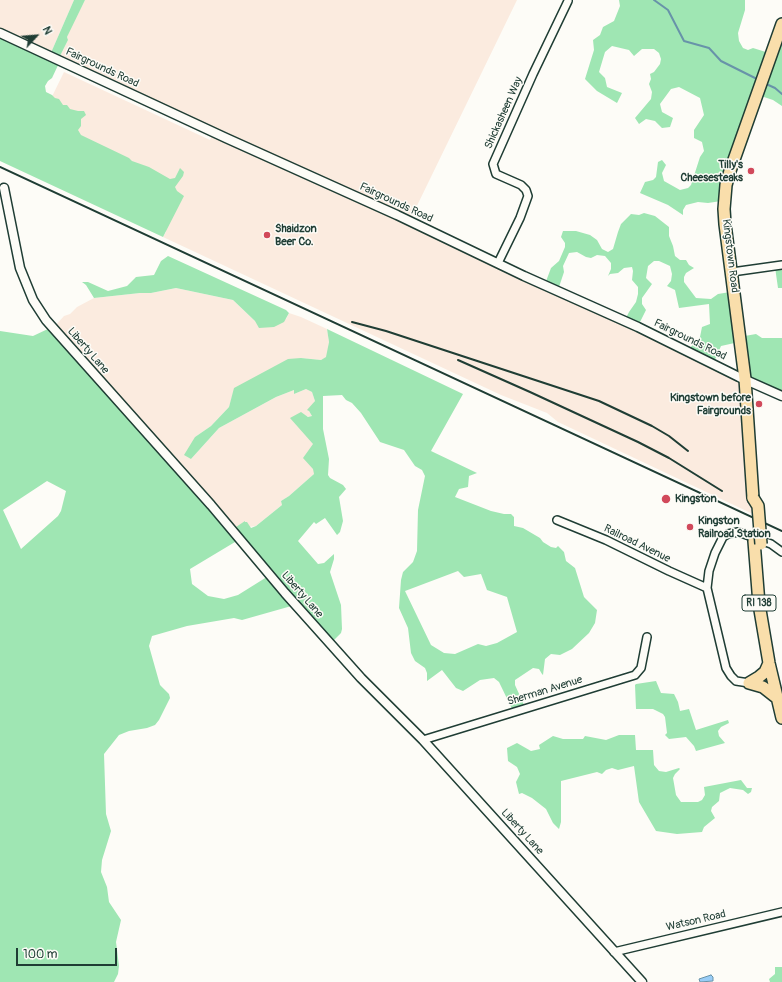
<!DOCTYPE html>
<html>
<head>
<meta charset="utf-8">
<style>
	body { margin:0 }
	#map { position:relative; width:782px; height:982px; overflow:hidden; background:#fdfcf7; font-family:Pangolin,sans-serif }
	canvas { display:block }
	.north { position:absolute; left:16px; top:16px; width:40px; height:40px; -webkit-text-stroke:3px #fdfcf7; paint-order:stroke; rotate:64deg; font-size:11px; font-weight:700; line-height:16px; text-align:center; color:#1f3d34 }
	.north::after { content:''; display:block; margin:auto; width:14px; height:18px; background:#1f3d34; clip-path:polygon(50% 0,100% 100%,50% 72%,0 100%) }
	.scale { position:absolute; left:16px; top:948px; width:101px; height:18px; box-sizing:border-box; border:2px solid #1f3d34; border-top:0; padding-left:5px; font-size:12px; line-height:14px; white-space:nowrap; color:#1f3d34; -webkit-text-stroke:3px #fdfcf7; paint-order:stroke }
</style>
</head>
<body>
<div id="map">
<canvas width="782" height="982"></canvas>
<div class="north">N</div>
<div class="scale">100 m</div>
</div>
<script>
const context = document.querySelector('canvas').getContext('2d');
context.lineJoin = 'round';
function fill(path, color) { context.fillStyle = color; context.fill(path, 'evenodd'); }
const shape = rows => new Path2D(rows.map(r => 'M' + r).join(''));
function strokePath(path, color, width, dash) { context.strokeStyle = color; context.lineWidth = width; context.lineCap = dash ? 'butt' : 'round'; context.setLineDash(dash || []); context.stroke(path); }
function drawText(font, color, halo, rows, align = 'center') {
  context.font = font + ' Pangolin,sans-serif'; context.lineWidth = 3; context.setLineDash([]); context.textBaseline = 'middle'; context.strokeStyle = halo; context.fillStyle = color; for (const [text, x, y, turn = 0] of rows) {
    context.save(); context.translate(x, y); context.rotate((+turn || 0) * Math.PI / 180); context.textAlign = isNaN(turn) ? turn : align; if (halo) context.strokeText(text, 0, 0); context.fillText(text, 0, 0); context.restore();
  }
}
const built = shape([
	[0,0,74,0,50,55,0,32],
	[85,0,517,0,412,216,406,213,402,217,742,376,755,515,558,422,547,413,501,395,163,237,166,232,41,119,64,72,210,140,213,132,59,58,68,40,67,37,71,27],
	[176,288,233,300,255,321,286,319,289,313,301,317,327,329,329,342,327,357,321,360,301,358,235,388,229,407,211,426,195,437,191,459,219,428,276,397,294,390,294,394,306,389,312,392,315,401,309,411,312,416,309,417,304,415,313,444,314,474,289,496,281,501,282,505,256,526,233,529,54,327,64,316,70,314,77,307,94,298,140,293,151,293]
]);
const green = shape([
	[74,0,85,0,67,37,68,40,59,58,60,61,52,78,48,81,45,86,46,92,52,95,55,98,59,99,63,105,67,105,70,109,78,111,84,111,86,115,81,119,81,126,78,130,81,135,129,158,132,161,149,167,170,179,175,178,180,168,184,172,183,176,175,187,177,191,184,196,163,237,0,161,0,32,50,55],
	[619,0,745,0,745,10,738,33,739,41,743,48,748,50,753,48,769,53,782,31,782,106,773,100,755,94,721,201,708,203,698,202,686,205,683,210,683,215,668,205,640,193,645,182,653,180,656,177,658,162,662,160,666,165,662,173,664,181,680,190,688,188,691,185,700,157,704,151,702,142,694,138,694,130,704,115,700,98,679,87,671,89,660,104,662,112,673,118,670,127,662,128,655,121,646,119,639,124,635,118,651,99,652,92,649,84,651,79,650,74,654,72,660,64,661,59,659,53,654,49,642,49,634,56,629,50,612,46,605,52,599,72,605,78,607,87,622,93,617,103,597,91,585,79,594,50,593,40,600,35,603,27,614,21,620,6],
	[644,213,655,216,669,227,669,236,673,246,675,256,680,260,686,260,689,265,694,268,686,273,684,277,684,282,696,298,711,299,718,294,730,292,739,337,756,334,762,338,782,338,782,395,748,380,739,342,721,346,714,362,690,348,700,337,702,327,710,324,709,304,679,308,675,290,667,286,671,281,672,274,670,266,659,261,654,261,648,266,646,278,652,284,642,298,642,304,646,310,639,324,625,320,629,312,636,302,638,294,638,287,632,280,633,271,632,267,624,268,618,273,610,274,608,276,611,269,611,263,605,256,597,255,591,258,586,257,577,252,569,253,563,266,564,272,558,290,545,284,551,268,559,261,565,247,565,243,561,237,563,231,576,231,590,235,597,240,602,249,608,252,613,249,618,232,621,224,631,214,639,215],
	[168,256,286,310,289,313,284,322,274,327,259,328,255,321,233,300,176,288,151,293,140,293,94,298,86,285,82,282,88,282,108,291,127,286,136,277,154,275,161,261],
	[782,265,782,288,778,288,775,267],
	[50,328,233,529,245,521,245,522,247,522,251,528,256,526,282,505,281,501,289,496,314,474,313,469,303,458,313,444,290,418,301,412,308,417,312,416,309,411,307,410,315,401,312,392,306,389,294,394,294,390,276,397,219,428,191,459,184,455,195,437,211,426,229,407,234,388,288,359,301,358,321,360,326,357,329,342,327,329,463,394,431,451,477,473,469,476,468,487,459,489,455,497,491,511,504,514,511,514,514,517,514,526,523,528,540,538,543,542,551,547,556,548,558,546,564,552,566,561,575,568,584,597,597,610,595,623,589,633,572,649,560,655,551,654,545,659,543,675,542,674,539,669,533,668,515,680,515,685,525,707,513,711,499,682,494,678,480,680,463,691,456,688,442,670,427,681,427,673,425,668,415,661,411,653,408,628,399,608,401,580,403,572,413,562,417,551,418,510,425,476,422,470,415,466,404,450,380,442,361,413,352,403,346,400,342,395,323,396,323,429,329,459,328,475,330,478,343,485,346,489,339,497,343,521,340,532,337,535,325,518,316,524,314,522,298,541,318,564,324,563,334,554,334,559,330,572,341,605,342,629,341,633,331,643,295,605,242,620,234,618,187,626,152,636,149,646,160,685,169,694,170,698,159,720,155,725,147,728,129,731,119,735,104,754,106,814,111,831,102,860,101,872,107,887,109,902,121,920,116,942,119,966,118,974,114,982,0,982,0,331,33,336],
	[47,481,66,491,61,511,58,516,21,549,3,510],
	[240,539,270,575,238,595,224,599,208,596,192,584,190,569],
	[458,571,464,577,481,574,487,590,507,597,517,632,497,643,486,646,478,644,455,654,444,653,431,645,405,591],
	[656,681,661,693,674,694,678,702,680,711,689,709,696,730,728,720,729,723,721,727,718,731,719,736,725,743,696,751,694,746,686,737,669,739,665,735,667,733,665,717,663,714,653,709,636,709,635,685,636,684],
	[619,735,635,735,636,750,653,750,654,765,659,771,666,772,679,768,680,769,675,774,673,778,676,795,681,802,698,802,702,800,705,795,704,787,741,780,747,788,752,788,751,792,748,794,743,790,730,788,720,793,719,801,712,807,711,811,715,818,704,827,702,832,677,834,656,831,639,802,634,766,618,770,612,768,606,770,602,774,597,772,561,781,561,822,559,829,553,823,546,809,532,798,522,793,519,794,516,782,520,774,517,767,508,761,507,748,517,743,531,751,540,749,539,745,553,736,563,739,583,739,585,736,606,740],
	[775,967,782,967,782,982,770,982,769,979,775,974]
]);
const water = shape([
	[711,975,713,977,713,981,700,982,699,979,711,975]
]);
const stream = shape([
	[654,0,668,10,684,41,709,48,721,61,759,80],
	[764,83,775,88,782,94]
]);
const minor = shape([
	[498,263,520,218,528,196,526,190,521,185,496,174,493,164,533,74,568,1],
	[732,272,782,265],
	[557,520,606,540,669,571,707,588],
	[749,683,736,681,731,676,726,668,707,588,709,571,715,553,723,537,728,534,738,532,744,534,771,544,782,552],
	[423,740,635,675,641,668,647,637],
	[614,952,782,912]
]);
const tertiary = shape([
	[0,33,226,138,397,215,524,276,638,327,739,377,782,396],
	[4,188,20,268,33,300,46,320,211,505,285,593,361,678,423,740,642,982]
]);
const primary = shape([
	[753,498,745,379,725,224,724,209,726,185,730,171,782,24],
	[754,541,759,604,769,663,782,718],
	[749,683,763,687,777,698],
	[749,683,759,677,765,672,769,663]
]);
const rail = shape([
	[0,167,782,531],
	[352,322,386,331,599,401,652,426,669,436,688,451],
	[458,360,530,392,638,442,669,458,722,491]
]);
const primaryBridge = shape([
	[753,498,758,506,761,544]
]);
const markers = [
	[751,171,4,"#d1495b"],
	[267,235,4,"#d1495b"],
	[759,404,4,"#d1495b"],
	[666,499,5,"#d1495b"],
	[690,527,4,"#d1495b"]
];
const shields = [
	[759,603,34]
];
const shieldNames = [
	["RI 138",759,603]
];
const streetNames = [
	["Fairgrounds Road",102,68,25],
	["Shickasheen Way",504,113,-66],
	["Fairgrounds Road",396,203,25],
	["Kingstown Road",730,256,83],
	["Fairgrounds Road",690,340,26],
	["Liberty Lane",88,351,49],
	["Railroad Avenue",637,544,26],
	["Liberty Lane",302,595,49],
	["Sherman Avenue",545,691,-17],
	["Liberty Lane",522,832,48],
	["Watson Road",696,921,-13]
];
const poiNames = [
	["Tilly's",743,165,"right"],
	["Cheesesteaks",743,178,"right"],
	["Shaidzon",275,229],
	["Beer Co.",275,242],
	["Kingstown before",751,398,"right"],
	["Fairgrounds",751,411,"right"],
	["Kingston",675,499],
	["Kingston",698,521],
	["Railroad Station",698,534]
];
fill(built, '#fbebdf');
fill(green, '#9fe6b3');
fill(water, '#99cdf7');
strokePath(water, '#6893a9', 1);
strokePath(stream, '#6893a9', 2);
strokePath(minor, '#1f3d34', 10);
strokePath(tertiary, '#1f3d34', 11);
strokePath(primary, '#1f3d34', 14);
strokePath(minor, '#fdfcf7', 7);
strokePath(tertiary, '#fdfcf7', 8);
strokePath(primary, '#f9deab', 11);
strokePath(rail, '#1f3d34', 2);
strokePath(primaryBridge, '#1f3d34', 14, []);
strokePath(primaryBridge, '#f9deab', 11);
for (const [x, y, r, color] of markers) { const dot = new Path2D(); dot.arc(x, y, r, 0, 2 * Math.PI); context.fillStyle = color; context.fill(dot); strokePath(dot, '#fdfcf7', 1.5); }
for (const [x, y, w] of shields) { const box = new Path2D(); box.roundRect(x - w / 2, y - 8, w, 16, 3); context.fillStyle = '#fdfcf7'; context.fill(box); strokePath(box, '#1f3d34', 1); }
drawText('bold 10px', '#1f3d34', null, shieldNames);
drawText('11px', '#1f3d34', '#fdfcf7', streetNames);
drawText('bold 11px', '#1f3d34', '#fdfcf7', poiNames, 'left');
</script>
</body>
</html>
